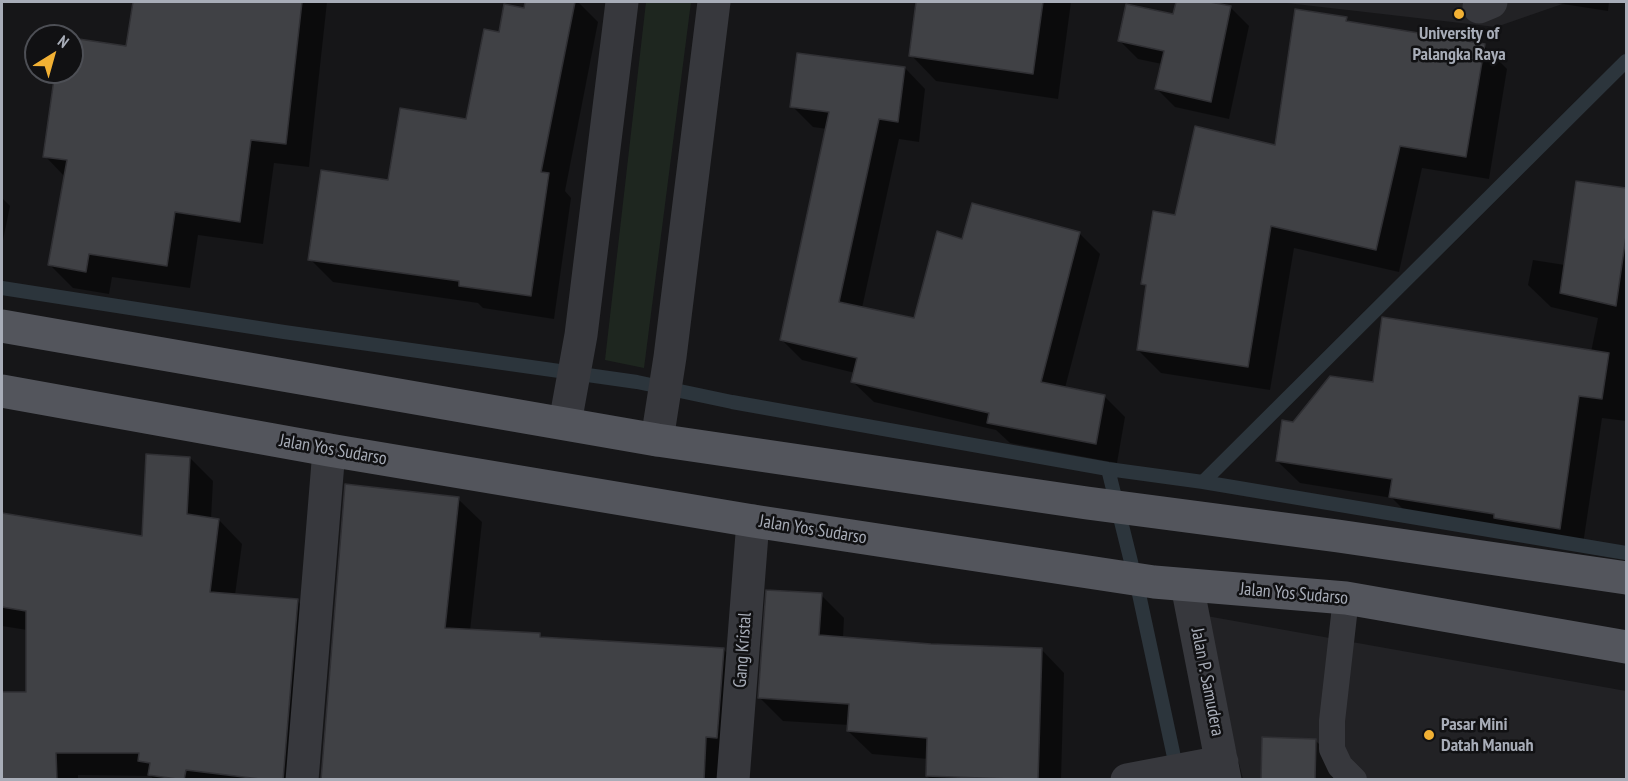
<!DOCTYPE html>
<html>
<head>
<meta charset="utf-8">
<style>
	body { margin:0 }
	#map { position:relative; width:1628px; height:781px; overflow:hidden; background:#161618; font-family:"PT Sans Narrow",sans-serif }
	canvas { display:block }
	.frame { position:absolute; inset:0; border:3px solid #a8adb8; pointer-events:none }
	.north { position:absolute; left:24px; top:24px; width:60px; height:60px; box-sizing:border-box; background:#111113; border:2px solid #4d4f55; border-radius:50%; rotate:37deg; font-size:16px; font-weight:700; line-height:24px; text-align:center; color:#a8adb8 }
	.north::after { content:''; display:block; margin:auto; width:21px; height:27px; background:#f2b134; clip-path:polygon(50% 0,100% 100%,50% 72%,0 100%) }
</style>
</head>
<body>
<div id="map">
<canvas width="1628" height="781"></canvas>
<div class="frame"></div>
<div class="north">N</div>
</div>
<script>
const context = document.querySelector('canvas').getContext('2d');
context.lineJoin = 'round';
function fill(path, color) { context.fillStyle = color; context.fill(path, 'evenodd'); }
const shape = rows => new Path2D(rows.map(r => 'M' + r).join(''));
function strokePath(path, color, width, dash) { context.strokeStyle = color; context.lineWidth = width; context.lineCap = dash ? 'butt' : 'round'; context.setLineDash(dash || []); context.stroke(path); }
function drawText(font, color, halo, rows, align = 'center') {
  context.font = font + ' "PT Sans Narrow",sans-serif'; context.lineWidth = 5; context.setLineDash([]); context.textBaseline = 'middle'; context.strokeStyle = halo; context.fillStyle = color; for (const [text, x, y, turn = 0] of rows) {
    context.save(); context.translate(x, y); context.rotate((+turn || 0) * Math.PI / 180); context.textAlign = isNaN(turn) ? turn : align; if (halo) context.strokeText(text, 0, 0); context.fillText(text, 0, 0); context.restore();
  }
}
const built = shape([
	[1278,2,1568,2,1496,27],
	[1201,615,1626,691,1626,779,1243,779]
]);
const green = shape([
	[646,2,691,2,644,368,605,360]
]);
const shadow = shape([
	[135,2,217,2,244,6,245,2,327,2,309,167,274,163,263,244,198,235,190,288,112,277,109,294,73,288,49,264,65,177,45,156,56,72,72,72,72,40,127,48],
	[527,2,578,2,598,22,565,191,571,198,554,319,483,308,478,303,333,282,310,259,390,181,467,120,500,34,525,10],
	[918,2,1071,2,1058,99,936,81,911,55],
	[1177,2,1203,2,1231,8,1249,26,1229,119,1175,107,1157,89,1162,64,1138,59,1119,40,1174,16],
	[1550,2,1609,2,1608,11],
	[1346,19,1352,24,1484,46,1507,69,1489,179,1422,168,1399,272,1294,248,1270,390,1161,373,1138,350,1147,288,1142,283,1176,217,1276,147],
	[905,68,925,89,919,142,899,139,862,308,915,320,963,240,1079,233,1100,254,1065,388,1104,396,1125,417,1117,463,1010,443,996,430,874,402,853,382,855,373,802,360,782,340,827,129,813,127,792,106],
	[1578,183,1626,189,1626,421,1602,418,1582,551,1518,541,1513,536,1414,520,1392,498,1300,483,1277,461,1293,423,1374,384,1591,352,1598,318,1551,307,1528,285,1533,260,1565,265],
	[2,198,10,206,2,245],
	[190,458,213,481,211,519,219,520,242,544,235,595,297,601,321,624,308,780,154,780,151,776,78,775,78,780,2,780,2,693,27,694,27,630,2,626,2,515,143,537],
	[458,499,482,522,470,631,539,634,544,639,724,650,747,673,728,780,322,780],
	[821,595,844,618,843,638,931,646,1041,649,1064,673,1061,780,931,780,927,776,928,759,872,754,848,731,849,725,783,721,760,698],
	[1315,740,1334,759,1333,780,1262,780]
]);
const stream = shape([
	[2,288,284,332,637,382,732,402,1108,469,1203,482,1626,553],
	[1108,469,1139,594,1177,771],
	[1203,482,1626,61]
]);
const building = shape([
	[133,2,302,2,286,144,251,140,240,222,175,212,167,266,89,254,86,272,48,265,67,160,43,157,55,72,72,72,72,38,126,46,133,2],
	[525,2,575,2,541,172,549,173,531,296,459,286,459,281,308,260,321,170,388,180,400,108,466,119,484,29,499,32,504,4,524,8,525,2],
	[916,2,1043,2,1033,74,909,56,916,2],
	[1176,2,1210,2,1231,6,1211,102,1155,89,1164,51,1118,41,1126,4,1173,14,1176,2],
	[1295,9,1347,17,1346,21,1485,44,1466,157,1400,146,1376,250,1271,226,1248,367,1137,350,1146,285,1141,284,1153,211,1175,215,1195,126,1275,145,1295,9],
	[797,53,905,67,898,122,879,119,839,302,914,318,937,231,962,239,972,203,1080,232,1041,382,1105,395,1096,444,987,423,989,413,851,382,857,358,780,340,829,112,790,107,797,53],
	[1576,181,1626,188,1626,236,1616,306,1560,293,1576,181],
	[1382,317,1609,353,1602,399,1579,396,1560,529,1494,518,1494,514,1389,497,1392,479,1276,461,1282,420,1293,422,1330,376,1373,382,1382,317],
	[146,454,190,457,187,514,219,519,210,592,298,599,283,780,268,780,186,770,184,780,148,775,150,763,138,761,139,753,56,753,57,780,2,780,2,692,26,692,26,611,2,607,2,513,142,536,146,454],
	[345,484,459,497,445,628,540,633,540,637,724,648,717,738,706,737,704,780,321,780,345,484],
	[766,590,822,593,819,635,931,644,1042,648,1038,780,926,776,927,738,847,731,849,704,758,698,766,590],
	[1262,737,1316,739,1315,780,1261,780,1262,737]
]);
const lane = shape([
	[1346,598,1332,721,1332,749,1340,766,1354,780]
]);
const street = shape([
	[1479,7,1491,2],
	[565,423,581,335,622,2],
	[657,440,670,357,714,2],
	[1187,585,1225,780],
	[302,780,329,450],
	[733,780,753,521],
	[1127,780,1222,762]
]);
const primary = shape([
	[2,326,657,440,1087,503,1338,536,1626,578],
	[2,391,329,450,753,521,1154,582,1346,598,1626,647]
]);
const markers = [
	[1459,14,6,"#f2b134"],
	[1429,735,6,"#f2b134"]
];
const poiNames = [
	["University of",1459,34],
	["Palangka Raya",1459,55],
	["Pasar Mini",1441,725,"left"],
	["Datah Manuah",1441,746,"left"]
];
const streetNames = [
	["Jalan Yos Sudarso",333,450,10],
	["Jalan Yos Sudarso",813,530,9],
	["Jalan Yos Sudarso",1294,594,5],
	["Gang Kristal",743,650,-86],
	["Jalan P. Samudera",1207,682,79]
];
fill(built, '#222225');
fill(green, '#1e261f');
fill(shadow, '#0007');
strokePath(stream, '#2c353c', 14);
fill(building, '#404145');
strokePath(building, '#303034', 1.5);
strokePath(lane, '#37383d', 26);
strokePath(street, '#37383d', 33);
strokePath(primary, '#53555c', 33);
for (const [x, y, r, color] of markers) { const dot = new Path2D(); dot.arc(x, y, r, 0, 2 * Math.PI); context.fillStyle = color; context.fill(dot); strokePath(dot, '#111113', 2); }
drawText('bold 18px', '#a8adb8', '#111113', poiNames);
drawText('18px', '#a8adb8', '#111113', streetNames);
</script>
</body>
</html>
